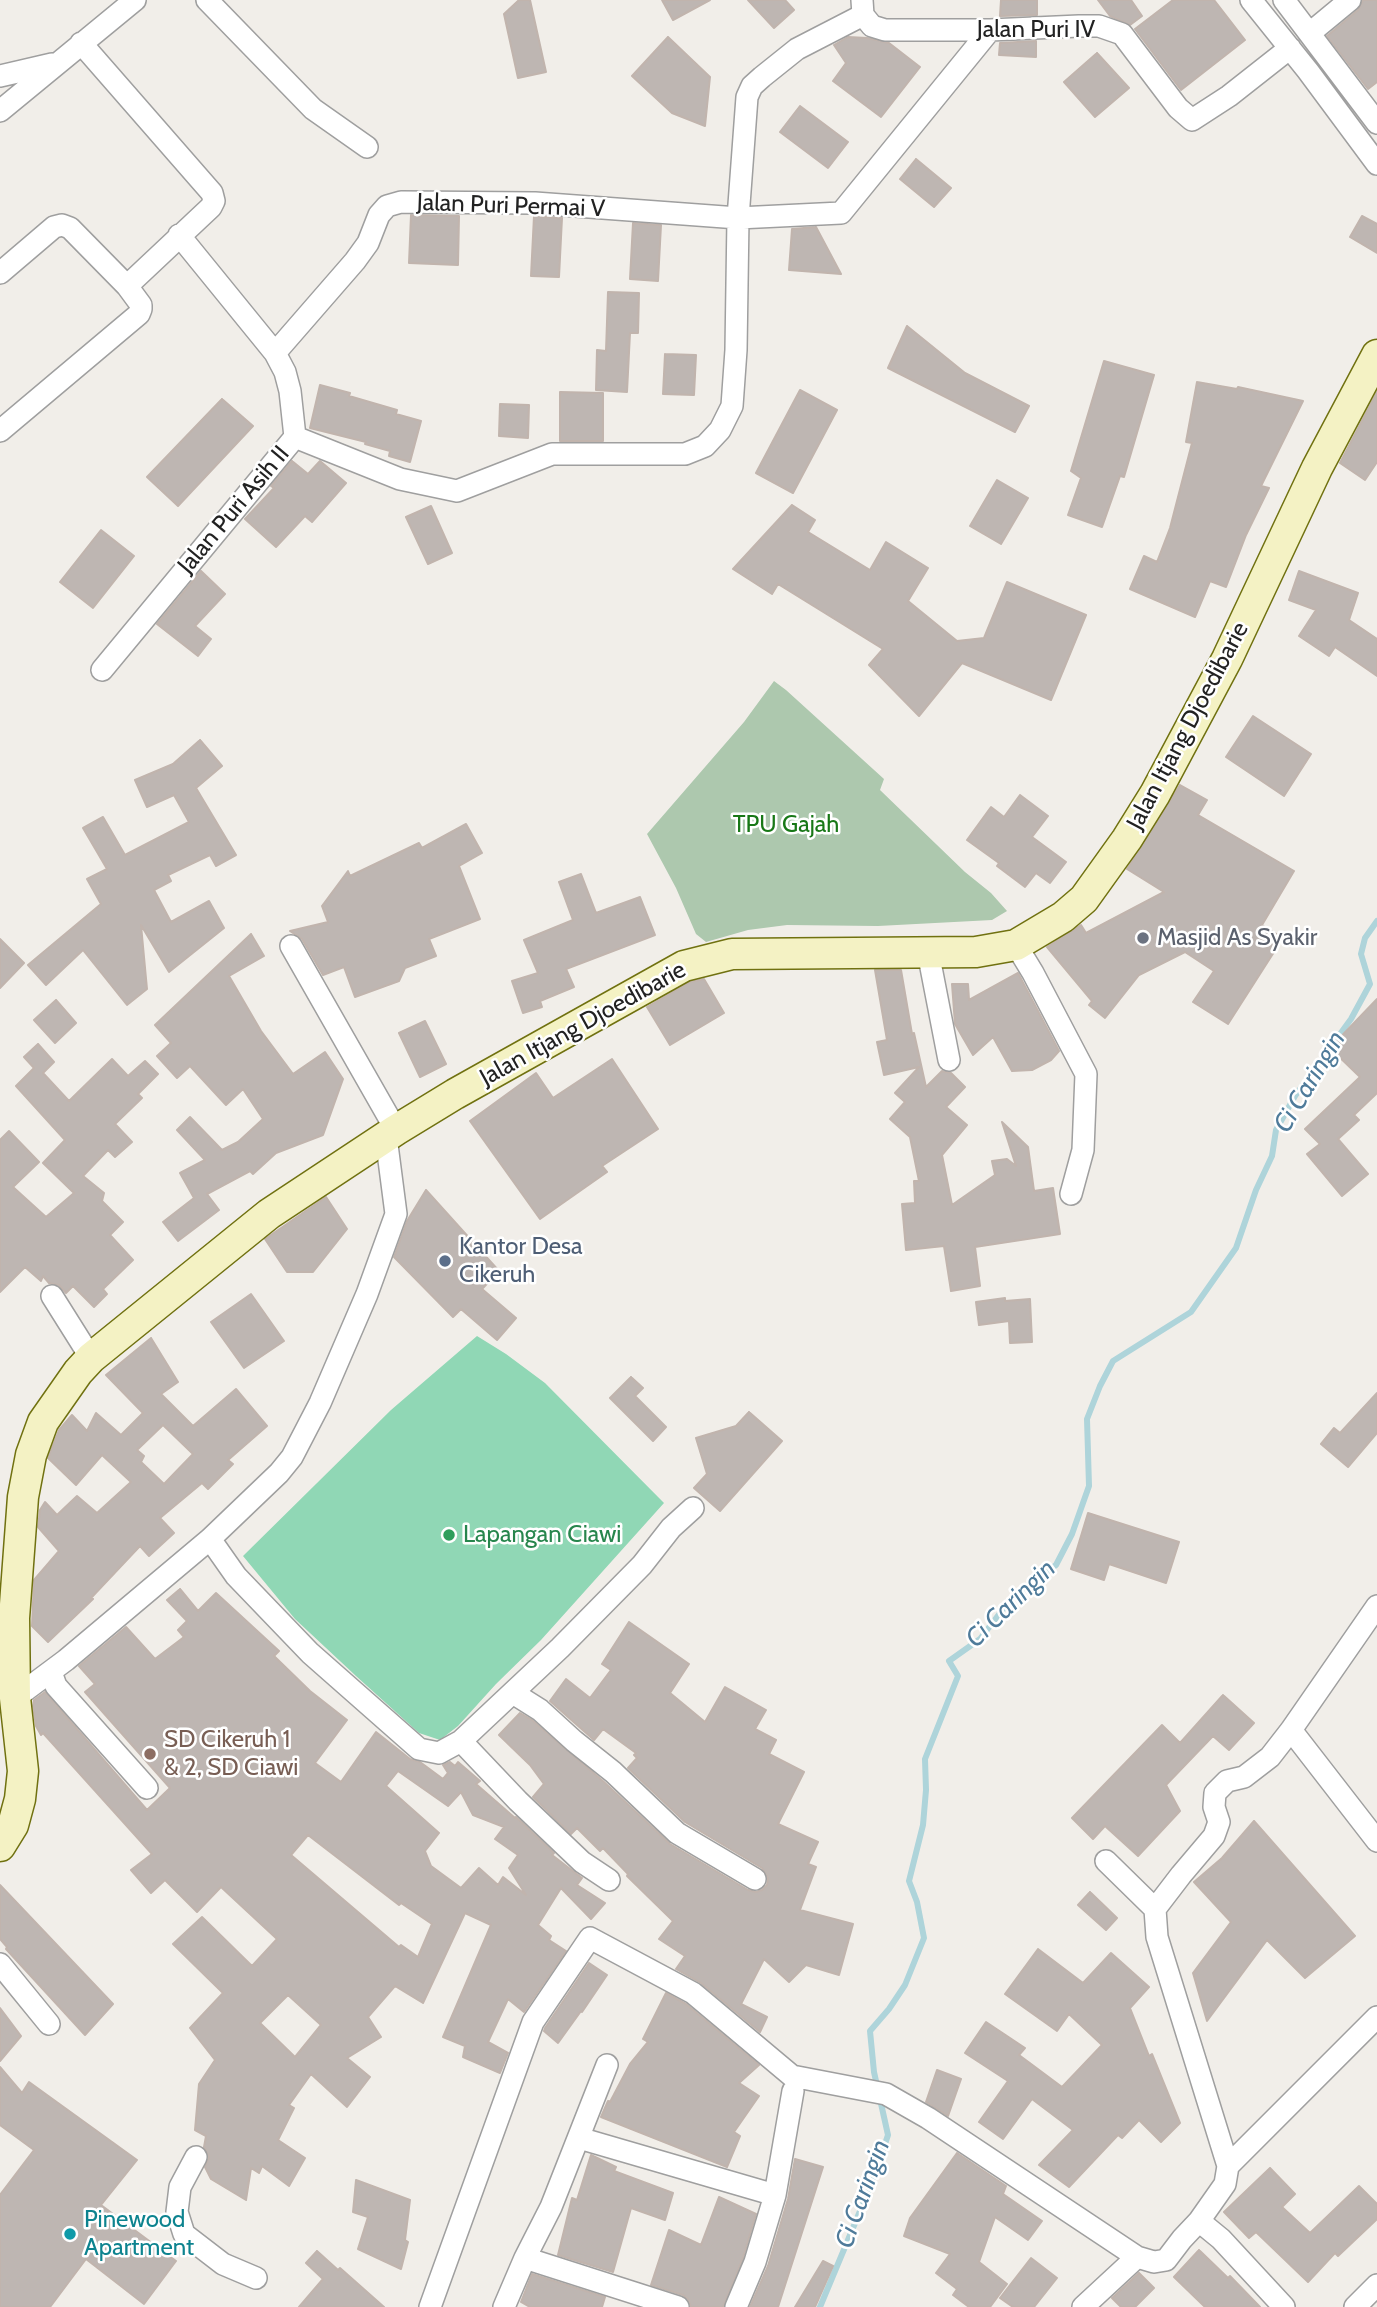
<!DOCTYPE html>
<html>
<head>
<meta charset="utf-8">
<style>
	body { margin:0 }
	canvas { display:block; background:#f1eee9 }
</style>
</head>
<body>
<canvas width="1377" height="2307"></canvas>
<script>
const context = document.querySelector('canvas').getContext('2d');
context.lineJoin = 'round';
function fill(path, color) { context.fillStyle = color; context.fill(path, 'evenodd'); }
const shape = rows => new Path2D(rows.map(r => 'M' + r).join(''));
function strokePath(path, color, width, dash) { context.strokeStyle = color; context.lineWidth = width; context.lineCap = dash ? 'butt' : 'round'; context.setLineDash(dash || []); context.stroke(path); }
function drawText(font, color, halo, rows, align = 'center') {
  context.font = font + ' Cabin,sans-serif'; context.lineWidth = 5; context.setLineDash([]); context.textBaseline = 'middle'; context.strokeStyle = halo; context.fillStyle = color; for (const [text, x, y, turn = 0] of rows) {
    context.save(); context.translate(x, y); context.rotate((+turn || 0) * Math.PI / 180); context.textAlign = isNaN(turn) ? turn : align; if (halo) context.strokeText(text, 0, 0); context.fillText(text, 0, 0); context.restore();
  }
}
const cemetery = shape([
	[774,681,786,690,884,779,880,790,965,872,991,893,1007,911,992,920,878,926,787,925,748,930,706,942,696,934,676,888,647,834,744,722]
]);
const pitch = shape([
	[477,1336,506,1354,545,1383,664,1503,541,1640,496,1684,458,1726,440,1740,419,1733,356,1676,295,1619,243,1556,391,1410]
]);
const stream = shape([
	[820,2307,873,2180,888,2135,874,2072,870,2031,889,2009,905,1985,924,1938,917,1902,909,1881,923,1825,926,1790,925,1759,958,1676,949,1661,980,1639,1014,1595,1056,1565,1072,1534,1089,1486,1087,1419,1100,1386,1113,1361,1191,1312,1236,1248,1256,1190,1272,1156,1276,1130,1295,1096,1351,1019,1370,984,1361,954,1365,938,1377,921]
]);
const building = shape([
	[519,0,530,0,546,72,518,78,504,14,519,0],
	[662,0,710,0,673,20,662,0],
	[748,0,785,0,794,10,774,28,748,0],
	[1001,0,1037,0,1037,15,1000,16,1001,0],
	[1098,0,1131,0,1142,16,1130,25,1110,16,1098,0],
	[1173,0,1214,0,1245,40,1181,90,1135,29,1173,0],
	[1363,0,1377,0,1377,82,1368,89,1327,36,1358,10,1363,0],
	[668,37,710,77,705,126,672,113,632,76,668,37],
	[848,37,867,38,889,43,920,67,881,117,833,81,846,63,834,45,848,37],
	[1036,41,1036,57,999,55,1000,43,1036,41],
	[1097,53,1129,88,1095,117,1064,82,1097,53],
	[800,106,848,142,828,168,780,132,800,106],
	[916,159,951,188,934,207,900,179,916,159],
	[411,215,459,216,458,265,409,263,411,215],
	[534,216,562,218,559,277,531,276,534,216],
	[1362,216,1377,224,1377,253,1350,237,1362,216],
	[633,223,661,225,658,281,630,279,633,223],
	[816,227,841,274,789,270,792,229,816,227],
	[608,292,639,293,638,333,630,333,627,392,596,390,597,350,606,351,608,292],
	[907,326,965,373,1029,406,1015,432,888,368,907,326],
	[665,354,696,355,694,395,663,394,665,354],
	[1104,361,1154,375,1124,477,1120,476,1102,527,1068,515,1081,478,1071,471,1104,361],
	[1197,382,1237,389,1238,387,1303,401,1261,486,1269,488,1246,535,1226,587,1210,581,1195,617,1130,589,1144,556,1157,562,1170,528,1192,443,1186,442,1197,382],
	[320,385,350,393,349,396,397,410,396,414,421,421,410,462,389,456,390,451,365,444,366,442,310,428,320,385],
	[800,390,837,410,793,493,756,473,800,390],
	[560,392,603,393,603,441,560,441,560,392],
	[1377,392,1377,462,1365,480,1340,463,1377,392],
	[222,399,253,426,178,506,147,477,222,399],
	[500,404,529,405,528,438,499,436,500,404],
	[292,461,308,474,320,461,346,483,312,522,305,516,276,547,245,519,274,488,271,486,292,461],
	[997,480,1028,498,1001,544,970,526,997,480],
	[792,505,815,520,808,532,870,570,886,542,928,568,908,601,957,641,984,638,1007,582,1086,615,1051,700,962,663,919,716,869,665,883,649,778,584,772,594,733,569,792,505],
	[431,506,452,553,428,564,406,517,431,506],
	[101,530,134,556,93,608,60,582,101,530],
	[201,571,225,594,195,626,211,639,198,656,157,624,201,571],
	[1299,571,1358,593,1349,620,1377,639,1377,676,1335,647,1329,656,1299,636,1316,610,1289,600,1299,571],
	[1253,716,1311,754,1284,796,1226,757,1253,716],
	[200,740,222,766,196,788,236,855,216,866,210,855,168,875,171,881,154,890,171,922,209,901,224,928,169,972,141,925,147,989,127,1005,83,950,46,985,28,965,101,904,87,879,107,869,83,828,103,817,125,855,189,822,174,795,147,807,135,780,173,764,200,740],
	[1180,785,1207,800,1198,815,1294,871,1262,925,1283,938,1228,1024,1193,1002,1214,971,1185,952,1139,975,1105,1018,1089,1005,1092,1001,1047,947,1081,925,1086,933,1164,892,1127,869,1180,785],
	[1020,795,1048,816,1032,837,1066,862,1050,883,1036,873,1025,887,997,866,999,863,967,840,991,807,1004,817,1020,795],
	[466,824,482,853,459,866,480,919,429,939,436,956,405,968,399,981,355,997,344,967,323,975,302,939,290,931,328,922,322,906,348,871,350,876,419,843,422,848,466,824],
	[581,874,596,913,640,897,655,935,566,969,574,987,540,1001,542,1007,523,1013,512,981,538,973,524,940,573,920,559,882,581,874],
	[251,934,264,956,229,976,261,1031,293,1074,325,1052,343,1079,323,1135,276,1153,253,1174,250,1171,207,1194,219,1210,178,1241,163,1222,194,1198,180,1173,205,1160,177,1130,190,1117,222,1150,238,1142,263,1119,243,1089,226,1105,190,1066,177,1078,157,1056,171,1043,155,1025,251,934],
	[0,939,24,963,0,988,0,939],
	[875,970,901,970,912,1034,914,1033,926,1087,942,1071,951,1073,965,1087,946,1107,967,1125,942,1155,952,1205,995,1175,992,1161,1007,1159,1016,1166,1002,1122,1028,1147,1034,1191,1053,1188,1060,1234,975,1247,980,1286,951,1291,944,1246,906,1250,902,1204,915,1203,914,1181,919,1181,910,1137,890,1119,905,1102,895,1093,919,1067,884,1075,877,1042,887,1040,875,970],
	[1018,973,1059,1051,1051,1060,1032,1070,1012,1071,993,1037,973,1055,955,1024,952,984,968,984,969,1000,1018,973],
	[704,979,724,1013,670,1045,647,1007,690,982,704,979],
	[1377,999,1377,1093,1354,1115,1359,1120,1338,1139,1368,1174,1342,1196,1307,1154,1320,1144,1305,1129,1360,1077,1330,1048,1377,999],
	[56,1000,76,1023,55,1043,34,1020,56,1000],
	[425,1021,446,1064,420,1077,399,1033,425,1021],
	[38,1044,54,1062,43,1073,69,1101,112,1059,128,1076,145,1061,158,1074,138,1094,142,1098,115,1124,132,1142,115,1157,108,1150,83,1176,104,1193,102,1201,123,1222,110,1235,133,1260,103,1289,107,1294,94,1307,73,1286,66,1293,59,1285,49,1283,43,1276,41,1281,25,1267,0,1292,0,1140,9,1131,39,1162,13,1187,46,1217,74,1193,43,1163,65,1140,16,1086,34,1068,24,1057,38,1044],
	[612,1059,658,1129,602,1166,607,1172,540,1219,470,1121,536,1073,553,1098,612,1059],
	[426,1190,499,1271,482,1289,516,1318,497,1340,461,1309,453,1317,394,1257,407,1221,426,1190],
	[326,1197,347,1229,313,1272,287,1272,265,1239,326,1197],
	[251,1294,284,1341,244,1368,211,1322,251,1294],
	[1005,1298,1005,1301,1030,1299,1032,1342,1010,1343,1009,1321,979,1325,976,1302,1005,1298],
	[151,1338,178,1382,161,1394,193,1426,236,1389,267,1426,228,1460,233,1464,208,1489,202,1483,160,1518,174,1533,149,1556,140,1546,91,1598,93,1599,48,1642,32,1626,34,1580,59,1551,38,1527,40,1510,45,1502,57,1515,77,1496,97,1513,131,1482,102,1455,76,1485,48,1458,59,1430,72,1415,87,1431,96,1413,121,1435,143,1413,106,1375,151,1338],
	[163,1425,193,1454,164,1484,141,1462,144,1456,137,1450,163,1425],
	[631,1377,643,1388,635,1396,666,1427,653,1441,610,1398,631,1377],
	[1377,1393,1377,1433,1348,1467,1321,1444,1334,1428,1340,1433,1377,1393],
	[749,1412,782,1441,720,1511,694,1488,707,1474,696,1438,736,1426,749,1412],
	[1088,1513,1179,1542,1166,1583,1109,1564,1104,1580,1071,1569,1088,1513],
	[180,1589,198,1611,216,1593,279,1651,274,1656,310,1691,347,1720,315,1763,341,1782,376,1732,410,1759,420,1762,443,1779,448,1773,443,1765,450,1762,455,1766,458,1762,480,1781,476,1784,515,1818,516,1817,554,1853,552,1855,582,1878,577,1885,605,1903,591,1919,561,1888,538,1925,551,1936,549,1940,566,1951,524,2012,508,1999,488,2042,508,2053,500,2073,463,2057,465,2046,443,2037,491,1925,465,1913,423,2003,395,1986,368,2017,381,2037,347,2058,370,2077,347,2107,311,2074,289,2105,294,2108,278,2140,305,2158,289,2186,262,2166,259,2173,251,2168,246,2200,211,2179,205,2167,209,2157,204,2147,206,2136,195,2130,199,2084,215,2060,190,2028,223,1993,173,1944,202,1917,252,1966,277,1939,221,1887,197,1912,165,1880,151,1893,131,1870,152,1854,43,1733,41,1735,36,1726,33,1706,34,1700,45,1692,147,1810,170,1788,85,1692,95,1684,79,1666,126,1627,155,1659,184,1637,178,1630,187,1621,167,1600,180,1589],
	[398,1771,448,1806,461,1792,473,1815,504,1827,495,1839,518,1855,509,1868,526,1895,503,1877,498,1885,479,1868,461,1888,431,1866,425,1851,439,1833,386,1786,398,1771],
	[308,1835,399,1905,401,1903,432,1924,418,1957,401,1945,399,1947,291,1855,308,1835],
	[288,1995,321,2025,295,2057,260,2023,288,1995],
	[629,1622,689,1664,670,1693,705,1722,725,1687,766,1710,755,1729,776,1740,769,1754,804,1772,778,1824,818,1842,808,1864,816,1867,800,1910,853,1924,839,1975,806,1965,789,1982,764,1959,741,2004,767,2017,760,2032,701,1983,676,1969,685,1956,659,1939,673,1921,627,1876,628,1874,603,1848,600,1851,577,1828,571,1834,533,1797,544,1784,530,1765,499,1735,520,1713,532,1720,604,1782,670,1844,748,1890,756,1892,762,1890,767,1885,768,1878,762,1868,685,1822,628,1768,637,1758,634,1755,636,1753,603,1729,594,1740,550,1701,566,1679,590,1698,611,1670,602,1664,629,1622],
	[1223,1695,1254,1723,1229,1750,1213,1736,1166,1785,1180,1811,1138,1856,1105,1826,1093,1839,1072,1818,1162,1725,1180,1743,1223,1695],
	[1254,1821,1355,1936,1305,1978,1267,1940,1207,2021,1193,1973,1231,1922,1194,1882,1222,1858,1254,1821],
	[0,1885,113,2004,85,2035,6,1949,7,1947,0,1939,0,1885],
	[1090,1892,1117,1918,1106,1930,1078,1905,1090,1892],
	[1038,1949,1083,1983,1111,1953,1149,1987,1130,2008,1149,2056,1152,2054,1180,2123,1161,2142,1139,2120,1122,2138,1118,2135,1069,2187,1039,2165,1073,2130,1032,2099,1003,2139,979,2122,1008,2081,965,2053,986,2022,1025,2048,1019,2055,1062,2087,1102,2045,1069,2014,1057,2031,1005,1994,1038,1949],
	[589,1963,607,1975,582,2012,581,2011,558,2043,544,2031,545,2028,589,1963],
	[666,1993,686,2004,759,2065,739,2083,759,2096,734,2132,740,2136,727,2167,601,2117,608,2101,610,2102,630,2064,648,2042,643,2039,666,1993],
	[0,2008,21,2036,0,2061,0,2008],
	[0,2067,22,2093,29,2082,137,2160,101,2205,176,2261,144,2304,86,2259,50,2307,0,2307,0,2195,34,2150,0,2125,0,2067],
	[937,2070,961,2079,948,2116,926,2102,937,2070],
	[957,2153,1006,2186,1003,2194,1042,2221,1028,2240,995,2217,979,2262,1007,2284,990,2307,969,2307,953,2295,957,2289,936,2273,950,2254,904,2236,910,2218,957,2153],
	[591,2155,616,2167,614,2171,673,2193,665,2220,631,2208,613,2272,558,2255,572,2198,577,2200,591,2155],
	[795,2159,823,2167,778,2307,750,2307,768,2266,788,2199,795,2159],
	[1270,2168,1295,2194,1282,2207,1310,2233,1359,2186,1377,2204,1377,2219,1338,2256,1335,2253,1308,2282,1256,2232,1249,2238,1224,2212,1270,2168],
	[356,2180,410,2200,405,2240,408,2242,401,2269,358,2249,368,2217,353,2212,356,2180],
	[719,2197,756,2214,743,2258,723,2307,691,2307,688,2299,683,2295,651,2285,669,2230,701,2245,719,2197],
	[1199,2250,1228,2278,1230,2276,1260,2307,1205,2307,1174,2277,1199,2250],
	[317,2251,338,2270,340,2268,384,2307,299,2307,323,2279,306,2263,317,2251],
	[1031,2258,1057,2278,1034,2307,1013,2307,1000,2298,1031,2258],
	[823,2261,833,2266,815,2307,795,2307,823,2261],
	[1139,2273,1154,2288,1135,2307,1121,2307,1112,2298,1139,2273],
	[532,2274,605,2297,602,2307,530,2307,521,2302,532,2274]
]);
const street = shape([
	[207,0,313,109,367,147],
	[862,0,863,15,872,26,885,30,990,30,1079,26,1099,26,1122,34,1178,108,1192,120,1229,96,1290,48],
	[1251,0,1308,71,1377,164],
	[1284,0,1377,123],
	[1310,33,1350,0],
	[81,43,212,193,214,201,211,207,127,286],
	[0,76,52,64],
	[0,111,135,0],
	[0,273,54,227,62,225,70,228,127,286,141,305,141,309,139,314,0,431],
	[275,353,355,261,368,243,379,215,387,206,401,202,535,203,738,218,841,213,990,30],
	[295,437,400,479,457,491,552,454,685,454,705,446,720,430,732,406,736,350,738,218,747,97,752,86,762,77,797,49,863,15],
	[102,670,295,437,290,391,285,372,275,353,179,235],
	[1016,945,1033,973,1086,1074,1083,1150,1071,1194],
	[291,946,396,1130],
	[928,952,949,1060],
	[52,1296,91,1358],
	[210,1539,236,1576,310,1653,419,1749,439,1753,461,1741,560,1648,642,1565,671,1528,693,1508],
	[51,1672,56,1686,147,1788],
	[513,1693,540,1710,574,1741,613,1772,677,1833,755,1879],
	[15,1698,66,1660,210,1539,279,1473,292,1457,320,1403,367,1294,396,1214,386,1137],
	[1291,1730,1377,1841],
	[461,1741,518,1801,582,1862,609,1880],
	[1106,1861,1155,1909],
	[0,1964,49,2024],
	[607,2065,551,2207,525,2258,678,2307],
	[579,2138,775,2195,755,2262,736,2307],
	[196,2157,180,2187,177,2212,184,2234,223,2264,256,2278],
	[1228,2166,1377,2017],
	[775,2195,793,2091],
	[1199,2221,1221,2239,1284,2307],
	[430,2307,533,2022,590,1938,693,1993,792,2076,886,2094,928,2118,1137,2257],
	[504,2307,525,2258],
	[1083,2307,1137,2257,1154,2262,1166,2260,1182,2239,1199,2221,1225,2184,1228,2166,1157,1937,1155,1909,1181,1875,1214,1836,1219,1822,1214,1807,1215,1793,1227,1781,1244,1777,1270,1757,1291,1730,1377,1606],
	[1355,2307,1377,2285]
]);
const secondary = shape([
	[0,1846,13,1825,20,1799,23,1771,15,1698,14,1618,23,1497,31,1455,43,1422,78,1372,91,1358,269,1214,396,1130,455,1094,684,966,732,954,976,952,1016,945,1063,917,1084,899,1127,839,1155,794,1227,659,1317,468,1377,355]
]);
const markers = [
	[1143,938,7,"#6b7280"],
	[445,1261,7,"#5c6f8a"],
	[449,1535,7,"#2e9e5b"],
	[150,1754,7,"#8d6e63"],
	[70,2234,7,"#0f9aa8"]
];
const streetNames = [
	["Jalan Puri IV",1036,30],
	["Jalan Puri Permai V",511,206,2],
	["Jalan Puri Asih II",234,510,-50],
	["Jalan Itjang Djoedibarie",1188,726,-62],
	["Jalan Itjang Djoedibarie",583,1024,-29]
];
const parkNames = [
	["TPU Gajah",786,825]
];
const worshipNames = [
	["Masjid As Syakir",1157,938]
];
const serviceNames = [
	["Kantor Desa",459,1247],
	["Cikeruh",459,1275]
];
const leisureNames = [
	["Lapangan Ciawi",463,1535]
];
const educationNames = [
	["SD Cikeruh 1",164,1740],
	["& 2, SD Ciawi",164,1768]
];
const cultureNames = [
	["Pinewood",84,2220],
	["Apartment",84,2248]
];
const waterNames = [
	["Ci Caringin",1310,1082,-59],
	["Ci Caringin",1011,1604,-44],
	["Ci Caringin",863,2194,-70]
];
fill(cemetery, '#adc8ae');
fill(pitch, '#90d7b5');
strokePath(stream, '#aed4da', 6);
fill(building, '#beb6b2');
strokePath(building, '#c1b4ad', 2);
strokePath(street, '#9f9f9f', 24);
strokePath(secondary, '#707110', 33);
strokePath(street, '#fff', 21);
strokePath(secondary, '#f4f2c4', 30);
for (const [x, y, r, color] of markers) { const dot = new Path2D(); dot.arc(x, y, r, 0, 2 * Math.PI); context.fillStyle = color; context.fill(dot); strokePath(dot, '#fff', 2.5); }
drawText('24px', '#222', '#fff', streetNames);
drawText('24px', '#187817', '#fff', parkNames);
drawText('24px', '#5b616d', '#fff', worshipNames, 'left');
drawText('24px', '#4e5e75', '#fff', serviceNames, 'left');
drawText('24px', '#27864d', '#fff', leisureNames, 'left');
drawText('24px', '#785e54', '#fff', educationNames, 'left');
drawText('24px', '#0d838f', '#fff', cultureNames, 'left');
drawText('italic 26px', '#4f7b9a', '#fff', waterNames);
</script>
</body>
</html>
